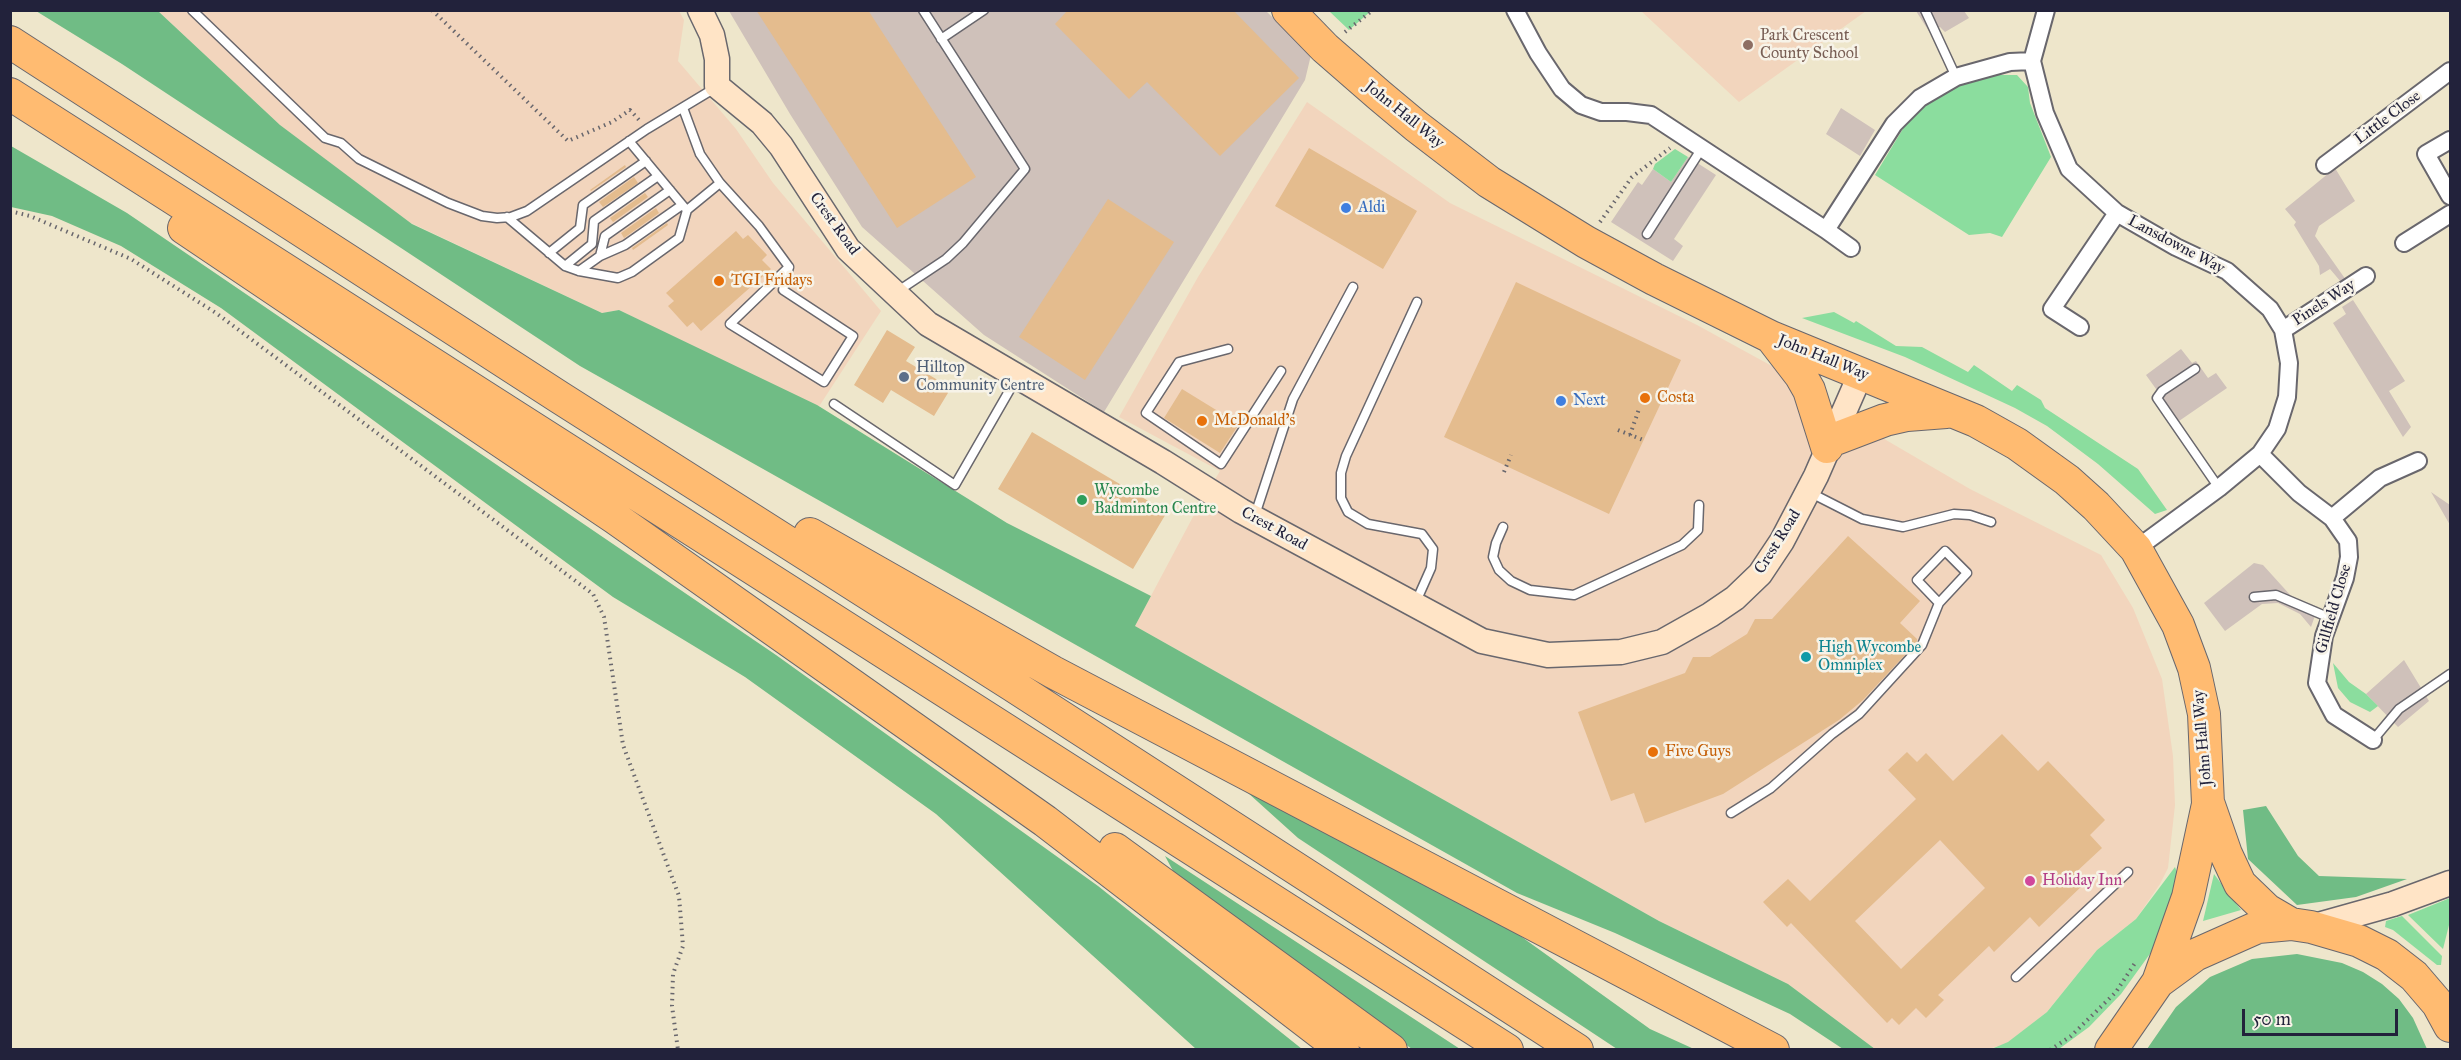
<!DOCTYPE html>
<html>
<head>
<meta charset="utf-8">
<style>
	body { margin:0 }
	#map { position:relative; width:2461px; height:1060px; overflow:hidden; background:#eee6cb; font-family:"IM FELL Great Primer",serif }
	canvas { display:block }
	.frame { position:absolute; inset:0; border:12px solid #22223b; pointer-events:none }
	.scale { position:absolute; left:2242px; top:1009px; width:156px; height:27px; box-sizing:border-box; border:3px solid #22223b; border-top:0; padding-left:8px; font-size:18px; line-height:21px; white-space:nowrap; color:#22223b; -webkit-text-stroke:4px #f7f3e8; paint-order:stroke }
</style>
</head>
<body>
<div id="map">
<canvas width="2461" height="1060"></canvas>
<div class="frame"></div>
<div class="scale">50 m</div>
</div>
<script>
const context = document.querySelector('canvas').getContext('2d');
context.lineJoin = 'round';
function fill(path, color) { context.fillStyle = color; context.fill(path, 'evenodd'); }
const shape = rows => new Path2D(rows.map(r => 'M' + r).join(''));
function strokePath(path, color, width, dash) { context.strokeStyle = color; context.lineWidth = width; context.lineCap = dash ? 'butt' : 'round'; context.setLineDash(dash || []); context.stroke(path); }
function drawText(font, color, halo, rows, align = 'center') {
  context.font = font + ' "IM FELL Great Primer",serif'; context.lineWidth = 5; context.setLineDash([]); context.textBaseline = 'middle'; context.strokeStyle = halo; context.fillStyle = color; for (const [text, x, y, turn = 0] of rows) {
    context.save(); context.translate(x, y); context.rotate((+turn || 0) * Math.PI / 180); context.textAlign = isNaN(turn) ? turn : align; if (halo) context.strokeText(text, 0, 0); context.fillText(text, 0, 0); context.restore();
  }
}
const built = shape([
	[158,11,679,11,684,20,678,61,736,129,773,183,881,311,818,408,619,310,602,313,409,222,283,128],
	[1641,11,1866,11,1739,102],
	[1307,102,1450,203,1697,325,1770,365,1886,440,1970,489,2101,555,2133,608,2162,679,2173,756,2175,805,2168,868,2160,884,2136,919,2097,950,2047,1012,2008,1043,1989,1049,1875,1049,1788,984,1659,921,1135,626,1195,513,1220,471,1119,417,1198,277]
]);
const industrial = shape([
	[729,11,1266,11,1311,55,1305,80,1104,412,984,335,862,227,790,114],
	[1916,11,1964,11,1969,18,1945,32,1940,27,1930,33],
	[1841,108,1875,130,1860,156,1826,134],
	[1688,157,1716,175,1674,239,1683,246,1673,261,1611,222,1638,182,1642,185,1653,169,1671,182],
	[2335,168,2355,201,2319,226,2315,236,2346,280,2341,282,2330,269,2320,275,2319,266,2294,225,2296,222,2285,209],
	[2353,300,2405,381,2389,391,2411,427,2403,437,2333,323,2346,314,2342,307],
	[2181,349,2192,363,2196,361,2208,378,2216,373,2227,388,2179,421,2146,375],
	[2431,492,2450,505,2450,525],
	[2254,563,2263,565,2292,597,2318,607,2311,627,2300,614,2278,603,2262,604,2225,631,2204,603],
	[2404,660,2429,701,2398,727,2366,694]
]);
const green = shape([
	[1329,11,1328,11,1371,11,1349,30],
	[1996,75,2017,75,2028,87,2030,103,2051,157,2002,237,1990,233,1969,235,1875,175,1907,122,1932,99,1961,83],
	[1675,149,1688,157,1671,182,1653,169,1655,164],
	[1834,312,1854,323,1856,321,1896,346,1922,347,1968,372,1974,365,2012,391,2017,385,2041,400,2045,408,2138,469,2167,510,2155,514,2098,464,2047,426,2015,408,1905,357,1802,318],
	[2333,663,2349,682,2366,694,2378,706,2370,712,2350,702,2338,688],
	[2175,867,2181,883,2152,951,2121,994,2089,1027,2059,1049,1989,1050,2008,1042,2047,1012,2097,950,2136,919],
	[2214,874,2241,910,2203,921],
	[2450,898,2450,921,2443,949,2408,915],
	[2402,916,2442,956,2441,965,2437,965,2393,930,2385,927,2386,921]
]);
const forest = shape([
	[36,11,158,11,280,125,412,224,602,313,619,310,817,405,1007,523,1151,596,1135,626,1659,921,1788,984,1875,1049,1843,1049,1790,1014,1615,933,1517,893,580,366,122,64],
	[11,146,127,213,776,655,1098,886,1302,1049,1196,1049,936,814,745,677,613,597,221,308,121,246,52,216,11,207],
	[1227,774,1519,935,1650,1029,1694,1049,1617,1049,1298,838],
	[2266,806,2298,856,2319,876,2407,879,2356,897,2297,905,2248,859,2243,810],
	[1165,856,1460,1049,1412,1049,1179,882],
	[2297,954,2342,963,2363,972,2382,984,2399,999,2413,1018,2427,1049,2147,1049,2176,1007,2210,977,2252,959]
]);
const building = shape([
	[756,10,868,10,976,177,897,228],
	[1068,10,1233,10,1299,78,1220,156,1147,82,1129,99,1055,24],
	[1309,148,1417,211,1383,269,1275,206],
	[625,165,626,167,591,191,590,190],
	[634,177,638,183,603,207,599,202],
	[645,193,648,197,613,222,610,218],
	[1108,199,1174,242,1085,380,1019,337],
	[656,208,659,213,624,238,621,233],
	[667,223,668,225,633,250,632,248],
	[736,231,743,239,748,235,767,255,762,260,771,269,701,331,693,322,687,327,668,306,674,301,666,293],
	[1516,282,1681,360,1609,514,1444,437],
	[887,330,915,347,906,361,951,388,934,416,891,390,883,403,854,385],
	[1182,389,1239,424,1220,453,1164,418],
	[1032,432,1167,512,1133,569,998,489],
	[1848,536,1920,601,1900,623,1917,639,1917,642,1863,700,1839,720,1723,794,1645,823,1634,793,1611,801,1578,712,1685,673,1693,657,1710,657,1747,634,1755,619,1772,619],
	[2002,734,2038,771,2048,761,2105,820,2090,835,2102,848,2074,874,2084,884,2039,927,2030,917,1994,952,1989,946,1938,995,1944,1000,1926,1018,1916,1008,1899,1025,1892,1018,1887,1023,1791,923,1787,927,1763,902,1788,879,1810,901,1916,799,1888,770,1907,752,1917,762,1926,753,1953,781],
	[1940,840,1985,888,1901,969,1855,921]
]);
const path = shape([
	[432,10,568,141,612,122,630,110,639,120],
	[1345,32,1373,10],
	[10,211,30,216,131,259,216,313,593,594,604,617,623,745,679,896,683,946,673,974,672,1006,678,1050],
	[1600,222,1632,177,1670,148],
	[1618,430,1643,440],
	[1630,435,1639,409],
	[1504,472,1511,455],
	[2050,1050,2071,1036,2116,992,2135,963]
]);
const lane = shape([
	[192,10,325,138,341,143,359,159,448,203,482,216,497,218,511,217,527,211,647,129,715,88],
	[1925,10,1956,77],
	[941,39,984,10],
	[683,108,700,154,720,183,759,226,789,267],
	[629,141,684,207],
	[507,217,565,266,579,271,618,278,632,272,679,238,687,210,720,183],
	[1647,234,1702,148],
	[549,253,580,228,583,205,646,161],
	[600,256,625,245,682,205],
	[565,266,592,244,594,221,658,176],
	[789,267,783,290,853,336,824,382,730,324,789,267],
	[579,271,600,256,605,236,670,190],
	[898,291,946,259,963,243,1025,169,923,10],
	[1228,349,1179,362,1146,413,1221,464,1281,371],
	[2195,369,2162,391,2157,398,2219,488],
	[834,404,955,485,1016,379],
	[1809,492,1862,519,1903,527,1954,514,1970,515,1991,522],
	[1255,515,1293,399,1353,287],
	[1503,527,1496,543,1493,557,1499,570,1511,581,1530,590,1574,595,1682,545,1698,530,1699,505],
	[2254,597,2276,595,2330,618],
	[1415,604,1431,568,1433,549,1422,534,1368,524,1348,512,1341,498,1341,473,1346,456,1417,302],
	[2373,740,2399,709,2450,674],
	[1731,813,1771,788,1832,734,1859,714,1922,645,1939,603,1967,573,1945,551,1917,580,1939,603],
	[2016,977,2128,872]
]);
const street = shape([
	[1515,10,1538,53,1562,89,1581,105,1601,112,1627,112,1651,115,1826,230,1894,124,1920,98,1956,77,2010,62,2032,61,2045,113,2069,169,2117,213,2176,247,2227,271,2270,309,2283,330,2289,363,2287,397,2277,429,2260,454,2219,488,2136,549],
	[2032,61,2046,10],
	[2450,140,2426,154,2450,196],
	[2325,165,2450,71],
	[1826,230,1851,248],
	[2404,243,2450,214],
	[2080,327,2052,309,2117,213],
	[2283,330,2366,276],
	[2260,454,2299,493,2332,518,2348,541,2349,557,2345,578,2324,636,2317,683,2334,715,2373,740],
	[2332,518,2380,478,2418,461]
]);
const secondary = shape([
	[700,10,712,35,717,59,717,86,762,123,781,146,848,249,928,324,1163,462,1241,511,1482,641,1548,655,1621,652,1662,642,1710,615,1735,598,1760,574,1782,541,1816,476,1861,373],
	[2311,927,2393,904,2450,883]
]);
const highway = shape([
	[1288,10,1325,48,1379,95,1416,126,1489,182,1586,242,1654,279,1771,337,1976,421,2017,444,2067,480,2096,506,2136,549,2178,625,2194,668,2204,714,2208,804,2188,897,2158,982],
	[10,42,559,397,1012,685,1577,1050],
	[10,94,1507,1050],
	[184,228,615,518,1045,821,1343,1050],
	[1771,337,1801,376,1809,390,1827,447],
	[1830,441,1885,420,1907,415,1946,412],
	[810,534,1053,672,1773,1050],
	[2209,805,2226,854,2240,884,2267,910,2291,924],
	[1115,849,1391,1050],
	[2111,1050,2158,982,2195,955,2258,927,2291,924,2311,927,2359,941,2387,955,2414,976,2438,1004,2450,1026]
]);
const markers = [
	[1748,45,6,"#8d6e63"],
	[1346,208,6,"#3f7fe0"],
	[719,281,6,"#e8710a"],
	[904,377,6,"#5c6f8a"],
	[1645,398,6,"#e8710a"],
	[1561,401,6,"#3f7fe0"],
	[1202,421,6,"#e8710a"],
	[1082,500,6,"#2e9e5b"],
	[1806,657,6,"#0f9aa8"],
	[1653,752,6,"#e8710a"],
	[2030,881,6,"#d1479c"]
];
const educationNames = [
	["Park Crescent",1760,36],
	["County School",1760,54]
];
const streetNames = [
	["John Hall Way",1404,115,39],
	["Little Close",2388,118,-37],
	["Crest Road",834,224,54],
	["Lansdowne Way",2176,245,28],
	["Pinels Way",2324,303,-33],
	["John Hall Way",1823,358,22],
	["Crest Road",1274,529,29],
	["Crest Road",1778,542,-58],
	["Gillfield Close",2334,609,-74],
	["John Hall Way",2203,738,-95]
];
const shopNames = [
	["Aldi",1358,208],
	["Next",1573,401]
];
const foodNames = [
	["TGI Fridays",731,281],
	["Costa",1657,398],
	["McDonald's",1214,421],
	["Five Guys",1665,752]
];
const serviceNames = [
	["Hilltop",916,368],
	["Community Centre",916,386]
];
const leisureNames = [
	["Wycombe",1094,491],
	["Badminton Centre",1094,509]
];
const cultureNames = [
	["High Wycombe",1818,648],
	["Omniplex",1818,666]
];
const hotelNames = [
	["Holiday Inn",2042,881]
];
fill(built, '#f2d5bd');
fill(industrial, '#cfc1ba');
fill(green, '#8bdd9e');
fill(forest, '#70bc85');
fill(building, '#e4bc8e');
strokePath(lane, '#69676d', 11);
strokePath(street, '#69676d', 20);
strokePath(secondary, '#69676d', 27);
strokePath(highway, '#69676d', 34);
strokePath(path, '#69676d', 4, [1.5, 4.5]);
strokePath(lane, '#fff', 8);
strokePath(street, '#fff', 16);
strokePath(secondary, '#ffe4c6', 24);
strokePath(highway, '#ffbb71', 32);
for (const [x, y, r, color] of markers) { const dot = new Path2D(); dot.arc(x, y, r, 0, 2 * Math.PI); context.fillStyle = color; context.fill(dot); strokePath(dot, '#f7f3e8', 2); }
drawText('16px', '#785e54', '#f7f3e8', educationNames, 'left');
drawText('16px', '#22223b', '#f7f3e8', streetNames);
drawText('16px', '#366cbe', '#f7f3e8', shopNames, 'left');
drawText('16px', '#c56008', '#f7f3e8', foodNames, 'left');
drawText('16px', '#4e5e75', '#f7f3e8', serviceNames, 'left');
drawText('16px', '#27864d', '#f7f3e8', leisureNames, 'left');
drawText('16px', '#0d838f', '#f7f3e8', cultureNames, 'left');
drawText('16px', '#b23c85', '#f7f3e8', hotelNames, 'left');
</script>
</body>
</html>
